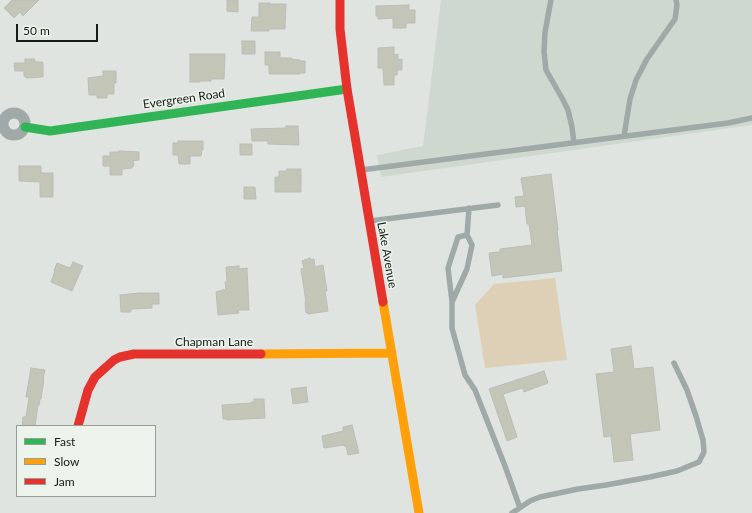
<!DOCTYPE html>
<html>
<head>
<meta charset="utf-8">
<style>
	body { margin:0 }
	#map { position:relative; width:752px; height:513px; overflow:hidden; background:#e0e4e0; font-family:Lato,sans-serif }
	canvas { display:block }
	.legend { position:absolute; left:16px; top:425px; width:140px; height:72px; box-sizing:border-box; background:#ebf3eb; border:1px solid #969c96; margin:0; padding:5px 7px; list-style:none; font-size:12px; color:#171a17 }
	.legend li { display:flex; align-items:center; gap:8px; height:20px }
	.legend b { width:20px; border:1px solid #969c96 }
	.scale { position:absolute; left:16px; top:24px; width:82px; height:18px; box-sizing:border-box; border:2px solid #171a17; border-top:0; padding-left:5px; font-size:12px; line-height:14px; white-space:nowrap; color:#171a17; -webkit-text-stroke:3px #ebf3eb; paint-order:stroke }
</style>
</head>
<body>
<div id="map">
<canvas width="752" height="513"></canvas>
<ul class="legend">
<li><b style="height:5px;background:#30b455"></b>Fast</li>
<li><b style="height:5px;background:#ff9f0a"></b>Slow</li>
<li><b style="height:5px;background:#e5322d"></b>Jam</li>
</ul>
<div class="scale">50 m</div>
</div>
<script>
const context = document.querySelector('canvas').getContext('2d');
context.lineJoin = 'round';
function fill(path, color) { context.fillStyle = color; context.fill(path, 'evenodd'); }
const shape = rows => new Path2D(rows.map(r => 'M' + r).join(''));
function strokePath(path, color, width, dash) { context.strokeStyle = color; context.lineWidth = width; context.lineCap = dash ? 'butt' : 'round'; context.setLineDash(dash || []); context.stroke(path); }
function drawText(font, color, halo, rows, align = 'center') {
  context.font = font + ' Lato,sans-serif'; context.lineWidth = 3; context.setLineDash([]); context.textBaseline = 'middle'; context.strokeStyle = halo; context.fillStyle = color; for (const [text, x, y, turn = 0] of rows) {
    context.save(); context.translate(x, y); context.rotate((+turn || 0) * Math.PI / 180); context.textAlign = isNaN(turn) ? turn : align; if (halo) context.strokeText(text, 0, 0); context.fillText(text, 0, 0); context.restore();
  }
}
const built = shape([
	[441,0,752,0,752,125,381,177,377,155,423,146]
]);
const green = shape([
	[555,278,567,360,485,368,475,305,494,284]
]);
const building = shape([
	[12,0,39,0,23,16,20,12,14,18,4,8,12,0],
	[227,0,238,0,238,12,227,11,227,0],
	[259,3,270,3,270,4,286,4,285,29,269,29,269,31,251,31,252,17,259,17,259,3],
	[409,5,409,10,415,10,415,23,406,23,406,28,393,28,393,18,378,19,378,16,376,16,376,6,409,5],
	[242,41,255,41,255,54,242,54,242,41],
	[394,47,394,55,398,54,398,60,402,59,402,70,397,70,397,75,394,75,394,85,384,85,383,68,378,68,378,48,394,47],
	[265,52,280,52,280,58,292,58,291,59,300,60,300,61,305,61,305,73,300,73,300,74,269,74,269,65,265,65,265,52],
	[190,54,225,54,224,79,211,79,211,81,200,81,200,82,190,82,190,54],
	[25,59,35,59,35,62,43,62,43,77,26,78,26,77,24,76,24,71,15,71,14,63,25,63,25,59],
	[103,71,116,71,116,83,114,83,114,94,107,94,107,98,97,98,97,95,89,95,88,78,103,76,103,71],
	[286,126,298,126,299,145,268,144,268,141,252,141,251,129,286,128,286,126],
	[178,141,203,141,203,150,202,150,201,156,190,156,190,164,179,164,178,155,173,155,173,143,178,143,178,141],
	[240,144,252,144,252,155,240,155,240,144],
	[119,151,139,152,139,160,133,161,134,166,132,166,132,168,122,169,122,175,110,175,110,166,103,166,103,156,110,156,110,152,119,152,119,151],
	[19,166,41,166,41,173,53,173,53,197,40,197,40,182,19,181,19,166],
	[287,169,301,169,301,192,275,192,275,177,279,177,279,171,287,171,287,169],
	[551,174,558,230,557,230,562,271,503,278,503,274,492,276,489,253,500,252,500,249,532,245,529,224,527,224,525,206,516,207,515,197,524,196,521,178,551,174],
	[244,187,255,187,256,199,244,199,244,187],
	[310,258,311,260,314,259,315,267,323,265,327,291,325,291,328,311,308,314,308,312,306,313,305,302,306,302,301,269,304,268,302,261,310,258],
	[73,262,83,266,72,291,51,282,55,271,54,271,57,263,70,268,73,262],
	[239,266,239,269,247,268,249,310,238,310,239,313,218,315,216,292,226,289,225,282,227,282,226,267,239,266],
	[139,293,159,293,159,304,152,304,152,308,131,309,131,312,121,312,120,295,139,293],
	[631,346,634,369,653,367,660,430,630,434,633,460,614,462,611,436,604,437,596,374,614,372,611,349,631,346],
	[31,368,45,370,43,378,44,379,41,399,40,399,39,405,38,405,35,426,22,426,23,417,26,417,29,397,26,397,31,368],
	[544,371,548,383,524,392,523,388,503,394,517,437,507,441,489,389,544,371],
	[306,387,308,402,293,404,291,389,306,387],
	[254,399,264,399,265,418,227,420,227,419,223,419,222,405,251,403,251,402,254,402,254,399],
	[352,425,359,453,348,455,346,446,344,446,344,445,324,448,322,436,343,431,343,427,352,425]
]);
const lane = shape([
	[551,0,545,32,544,52,546,70,562,98,568,110,572,127,574,143],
	[624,136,630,99,636,80,647,59,675,19,677,5,676,0],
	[361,170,728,123,752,118],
	[469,208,467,235,472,245,467,269,452,302,452,328,465,375,475,390,505,466,520,508],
	[370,221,498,205],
	[452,302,448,268,458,237,467,235],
	[512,513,530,501,540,497,578,489,606,485,650,477,677,471,699,462,704,452,703,440,696,416,687,390,674,363]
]);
const street = shape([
	'3 124a11 11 0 1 1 22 0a11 11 0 1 1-22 0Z'
]);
const fast = shape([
	[25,127,50,131,347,89]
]);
const slow = shape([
	[383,302,419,513],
	[261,354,392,353]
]);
const jam = shape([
	[340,0,340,29,347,89,383,302],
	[78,426,88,390,95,377,114,360,120,357,134,354,261,354]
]);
const streetNames = [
	["Evergreen Road",184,99,-8],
	["Lake Avenue",387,255,80],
	["Chapman Lane",214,342]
];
fill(built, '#cfd8cf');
fill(green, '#ded0b6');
fill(building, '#c3c6b7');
strokePath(building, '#babcb8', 1);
strokePath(lane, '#9faaa8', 5.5);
strokePath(street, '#9faaa8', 11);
strokePath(fast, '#30b455', 9);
strokePath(slow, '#ff9f0a', 9);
strokePath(jam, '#e5322d', 9);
drawText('12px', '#171a17', '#ebf3eb', streetNames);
</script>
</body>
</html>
